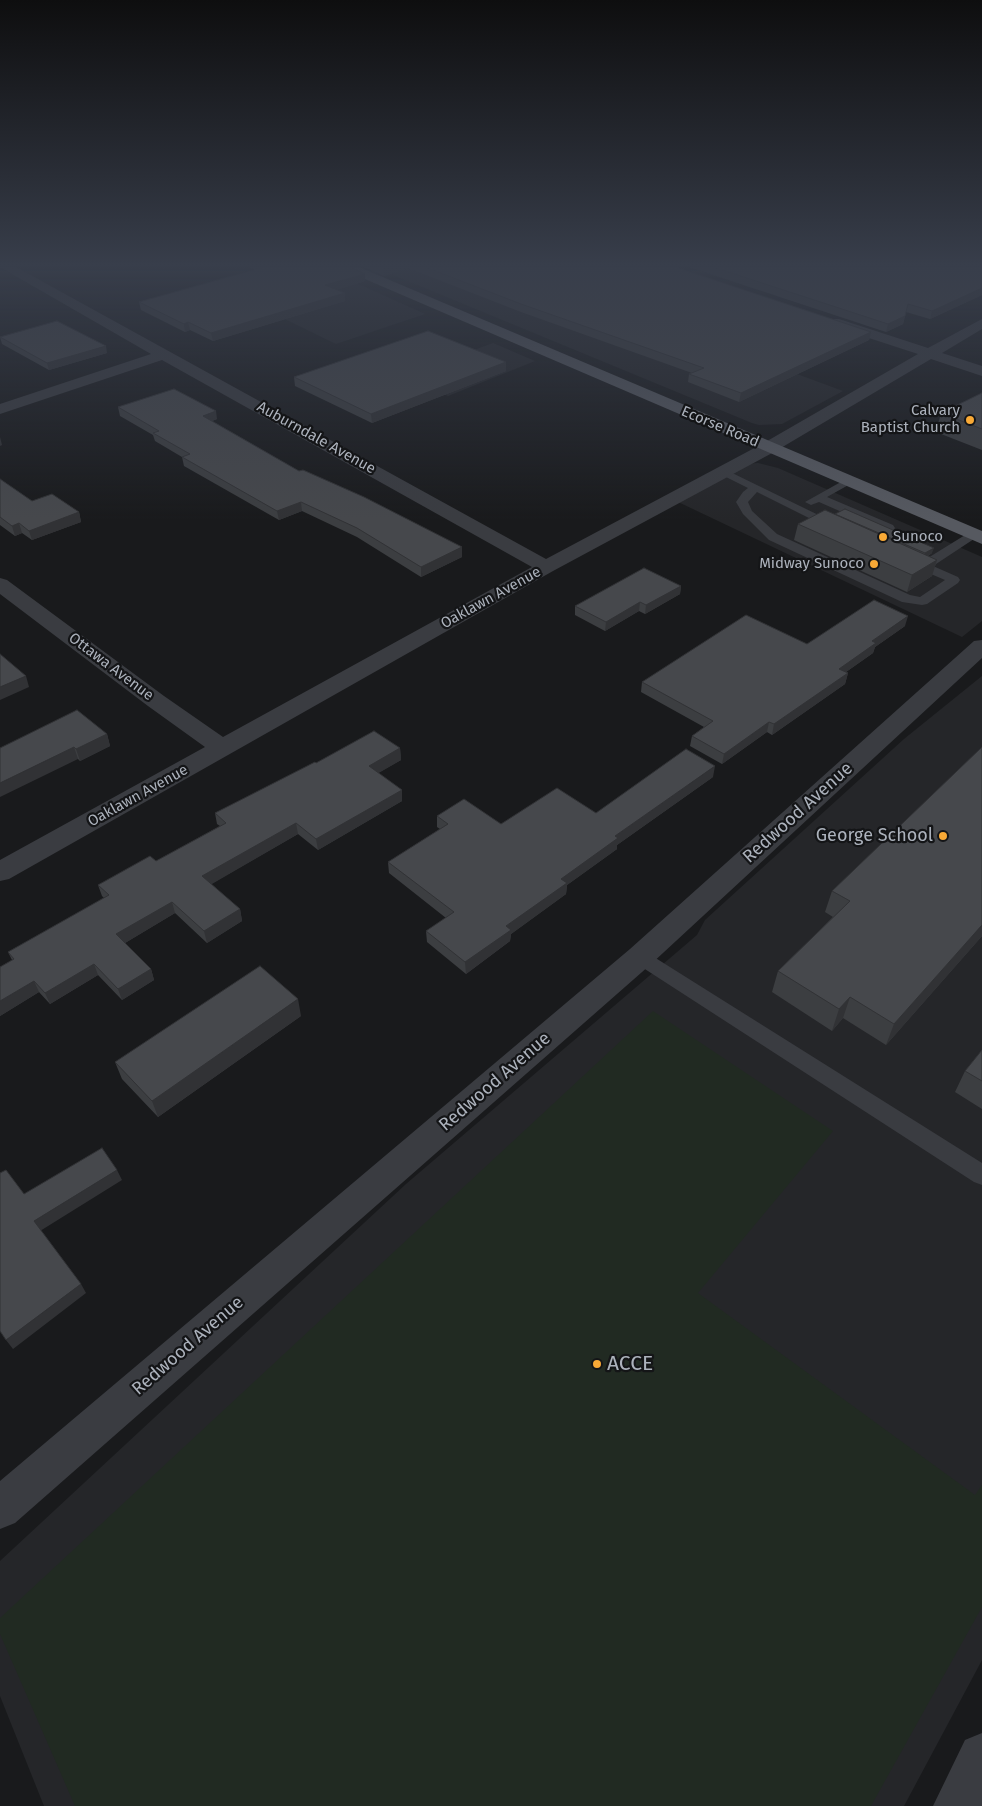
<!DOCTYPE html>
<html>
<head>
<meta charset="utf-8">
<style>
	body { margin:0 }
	canvas { display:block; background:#191a1c }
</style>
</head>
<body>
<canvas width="982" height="1806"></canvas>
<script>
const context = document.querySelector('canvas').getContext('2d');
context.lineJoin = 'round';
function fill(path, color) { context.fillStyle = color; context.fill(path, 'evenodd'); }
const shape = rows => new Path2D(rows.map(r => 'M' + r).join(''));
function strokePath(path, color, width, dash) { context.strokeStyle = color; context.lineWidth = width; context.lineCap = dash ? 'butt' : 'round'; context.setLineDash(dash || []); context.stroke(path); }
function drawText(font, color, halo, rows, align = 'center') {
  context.font = font + ' "Fira Sans",sans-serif'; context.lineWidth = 4.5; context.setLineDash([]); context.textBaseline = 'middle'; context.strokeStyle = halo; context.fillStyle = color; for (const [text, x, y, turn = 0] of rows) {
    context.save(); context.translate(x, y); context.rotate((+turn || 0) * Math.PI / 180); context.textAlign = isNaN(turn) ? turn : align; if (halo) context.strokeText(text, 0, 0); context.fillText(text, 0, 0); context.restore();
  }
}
const built = shape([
	[374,267,506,267,843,391,782,424,759,425,752,423],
	[327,270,425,314,336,344,213,284],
	[493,343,535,361,448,396,405,376],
	[758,463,778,468,982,557,982,621,962,637,674,500,746,464],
	[982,676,982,1660,904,1806,44,1806,0,1696,0,1561,406,1184,697,935,705,920,904,739]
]);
const green = shape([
	[653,1011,833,1131,698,1293,975,1495,982,1485,982,1607,871,1806,75,1806,0,1634,0,1618]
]);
const service = shape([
	[724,469,839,525,837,528,829,528,757,492,748,502,752,511,777,534,910,595,920,597,945,580,912,566,910,563,912,560,923,561,970,532,974,531,980,535,933,566,958,577,960,580,958,583,927,604,922,605,902,602,769,540,743,514,736,502,743,492,748,488,720,474,718,472,720,470,724,469],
	[848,478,852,479,854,481,852,483,827,497,893,525,895,528,893,531,885,531,819,502,811,505,805,502,848,478],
	[640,950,646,952,982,1163,982,1185,974,1182,634,962,631,957,634,952,640,950]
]);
const minor = shape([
	[0,267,16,267,546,559,762,444,918,354,829,325,827,322,829,319,839,319,928,348,982,319,982,329,942,353,982,366,982,376,931,359,774,452,553,571,9,879,0,881,0,860,205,747,148,706,0,594,0,578,7,580,164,696,223,737,532,567,162,360,0,414,0,404,151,354,0,267],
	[982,640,982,658,650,965,15,1523,0,1529,0,1481,630,949,974,641,982,640],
	[982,1733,982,1806,933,1806,965,1740,982,1733]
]);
const primary = shape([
	[342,267,359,267,982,531,982,544,344,270,342,267]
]);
const wall = shape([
	[249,267,350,267,365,281,336,290,345,293,345,301,213,341,190,330,185,332,141,310,139,302,255,270],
	[364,267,675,267,871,332,869,340,739,402,688,382,689,374,692,373,521,312,408,268,384,276],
	[689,267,982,267,982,295,930,319,906,312,903,324,886,332],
	[0,337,107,353,49,370,2,344],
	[506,362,506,371,372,423,295,386,294,377],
	[982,393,982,450,936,432,941,413],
	[118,407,217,419,212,421,299,471,462,557,421,577,357,537,302,511,279,520,184,466,182,457,155,441,153,435,120,416],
	[0,479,32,501,79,512,81,522,32,540,22,533,15,536,0,525],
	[835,514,932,553,928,556,937,560,932,576,907,592,794,540,798,524,835,515],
	[681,586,680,594,645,614,639,611,605,631,575,615,575,606],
	[905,626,875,647,873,653,846,672,848,673,845,684,772,735,767,732,722,764,690,746,692,736,704,727,641,692,642,682,807,644],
	[107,734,110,746,80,761,78,759,0,748],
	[400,748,401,760,378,773,402,790,402,801,318,850,298,834,211,884,240,909,242,921,207,943,175,913,125,943,151,969,154,980,122,1000,98,975,50,1004,39,992,0,1016,0,967,12,960,8,952,104,898,102,896,98,885,156,861,220,826,217,824,215,813,316,763],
	[713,777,617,845,617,849,567,885,566,894,511,934,510,941,466,974,427,942,426,931,446,918,389,873,388,862,440,829,437,827,437,816,501,824,596,813],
	[832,891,982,936,886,1045,843,1018,832,1031,772,992,778,971,833,917,825,912],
	[301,1016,158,1117,122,1079,115,1062],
	[982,1050,982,1109,955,1092,965,1071]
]);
const shadedWall = shape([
	[385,267,408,267,408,268,384,276,383,268],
	[365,274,365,281,326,293,325,285],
	[982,288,982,295,930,319,932,311],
	[345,293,345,301,213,341,211,333],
	[908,304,903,324,886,332,888,324],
	[188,322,190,330,185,332,184,324],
	[871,332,869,340,739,402,741,393],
	[106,346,107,353,49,370,47,363],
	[506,362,506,371,372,423,371,414],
	[216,411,217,419,204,424,203,416],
	[0,437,2,445,0,446],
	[301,502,302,511,279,520,277,511],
	[79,512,81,522,32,540,29,531],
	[19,523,22,533,15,536,12,526],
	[462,547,462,557,421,577,421,567],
	[934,548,932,553,923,559,925,553],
	[937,560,932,576,907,592,912,575],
	[681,586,680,594,645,614,646,605],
	[640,602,639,611,605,631,606,622],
	[908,616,905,626,875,647,873,653,836,679,839,669,872,641],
	[848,673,845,684,772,735,774,724],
	[26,676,29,687,0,700,0,687],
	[769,722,767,732,722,764,724,754],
	[107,734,110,746,80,761,76,749],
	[74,747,78,759,0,797,0,783],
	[400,748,401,760,370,778,369,766],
	[715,766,713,777,617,845,617,849,567,885,566,894,511,934,510,941,466,974,465,962,561,879,615,836],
	[402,790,402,801,318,850,316,839],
	[296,823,298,834,205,888,202,876],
	[172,902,175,913,120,946,116,934],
	[240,909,242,921,207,943,204,931],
	[982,925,982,936,886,1045,894,1024],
	[94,964,98,975,50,1004,45,993],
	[151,969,154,980,122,1000,118,989],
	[34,981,39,992,0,1016,0,1001],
	[850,997,843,1018,832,1031,839,1009],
	[298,999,301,1016,158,1117,152,1101],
	[117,1170,122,1180,40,1231,34,1221],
	[81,1284,86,1293,13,1349,6,1340]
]);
const building = shape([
	[264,267,350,267,365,274,325,285,345,293,211,333,188,322,184,324,139,302,264,267],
	[425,267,675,267,871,332,741,393,689,374,704,368,521,304,425,267],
	[713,267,982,267,982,288,932,311,908,304,905,316,888,324,713,267],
	[57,321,106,346,47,363,0,337,57,321],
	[428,331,506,362,371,414,294,377,428,331],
	[174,389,216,411,203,416,299,471,303,470,364,497,462,547,421,567,357,528,301,502,277,511,182,457,190,454,153,433,159,431,118,407,174,389],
	[982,393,982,429,941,413,982,393],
	[0,479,32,501,52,494,79,512,29,531,19,523,12,526,0,517,0,479],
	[845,509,934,548,925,553,835,514,845,509],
	[825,510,937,560,912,575,798,524,825,510],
	[644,568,681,586,646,605,640,602,606,622,575,606,644,568],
	[874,600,908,616,872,641,876,643,839,669,848,673,774,724,769,722,724,754,692,736,713,721,642,682,746,615,807,644,874,600],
	[0,654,26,676,0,687,0,654],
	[77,710,107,734,76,749,74,747,0,783,0,748,77,710],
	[374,731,400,748,369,766,402,790,316,839,296,823,202,876,240,909,204,931,172,902,116,934,151,969,118,989,94,964,45,993,34,981,0,1001,0,967,14,959,8,952,109,895,98,885,150,856,156,861,226,823,215,813,315,762,316,763,374,731],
	[982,747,982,925,894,1024,850,997,839,1009,778,971,850,901,832,891,982,747],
	[686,749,715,766,615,836,618,838,561,879,567,883,506,926,511,930,465,962,426,931,454,912,388,862,448,824,437,816,464,799,501,824,557,788,596,813,686,749],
	[260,966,298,999,152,1101,115,1062,260,966],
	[982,1050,982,1081,965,1071,982,1050],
	[102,1148,117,1170,34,1221,81,1284,6,1340,0,1331,0,1173,6,1170,24,1194,102,1148]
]);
const markers = [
	[970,420,5,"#f8a936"],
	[883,537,5,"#f8a936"],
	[874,564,5,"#f8a936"],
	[943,836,5,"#f8a936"],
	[597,1364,5,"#f8a936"]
];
const farPoinames = [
	["Calvary",960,411],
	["Baptist Church",960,428],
	["Sunoco",893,537,"left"],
	["Midway Sunoco",864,564]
];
const farStreetnames = [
	["Ecorse Road",720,427,23],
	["Auburndale Avenue",316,438,29],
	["Oaklawn Avenue",491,598,-29],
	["Ottawa Avenue",111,667,37],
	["Oaklawn Avenue",138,796,-29]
];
const streetNames = [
	["Redwood Avenue",798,813,-42],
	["Redwood Avenue",495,1082,-41],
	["Redwood Avenue",188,1346,-41]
];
const poiNames = [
	["George School",933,836]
];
const nearPoinames = [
	["ACCE",607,1364]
];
fill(built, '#252629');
fill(green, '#212a22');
fill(service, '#3a3c41');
fill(minor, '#3a3c41');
fill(primary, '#565960');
fill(wall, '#3c3e41');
fill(shadedWall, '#313235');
fill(building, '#46484c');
strokePath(building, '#313235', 1);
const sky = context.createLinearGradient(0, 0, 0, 520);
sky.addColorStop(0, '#0e0e0f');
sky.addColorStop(0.51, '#383e4b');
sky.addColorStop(1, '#383e4b00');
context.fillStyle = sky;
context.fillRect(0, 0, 982, 520);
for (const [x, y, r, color] of markers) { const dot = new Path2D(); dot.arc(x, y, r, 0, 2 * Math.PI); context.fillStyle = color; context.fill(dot); strokePath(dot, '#141517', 2); }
drawText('15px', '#acb2bc', '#141517', farPoinames, 'right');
drawText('15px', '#acb2bc', '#141517', farStreetnames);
drawText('18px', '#acb2bc', '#141517', streetNames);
drawText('18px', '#acb2bc', '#141517', poiNames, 'right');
drawText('21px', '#acb2bc', '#141517', nearPoinames, 'left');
</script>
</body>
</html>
